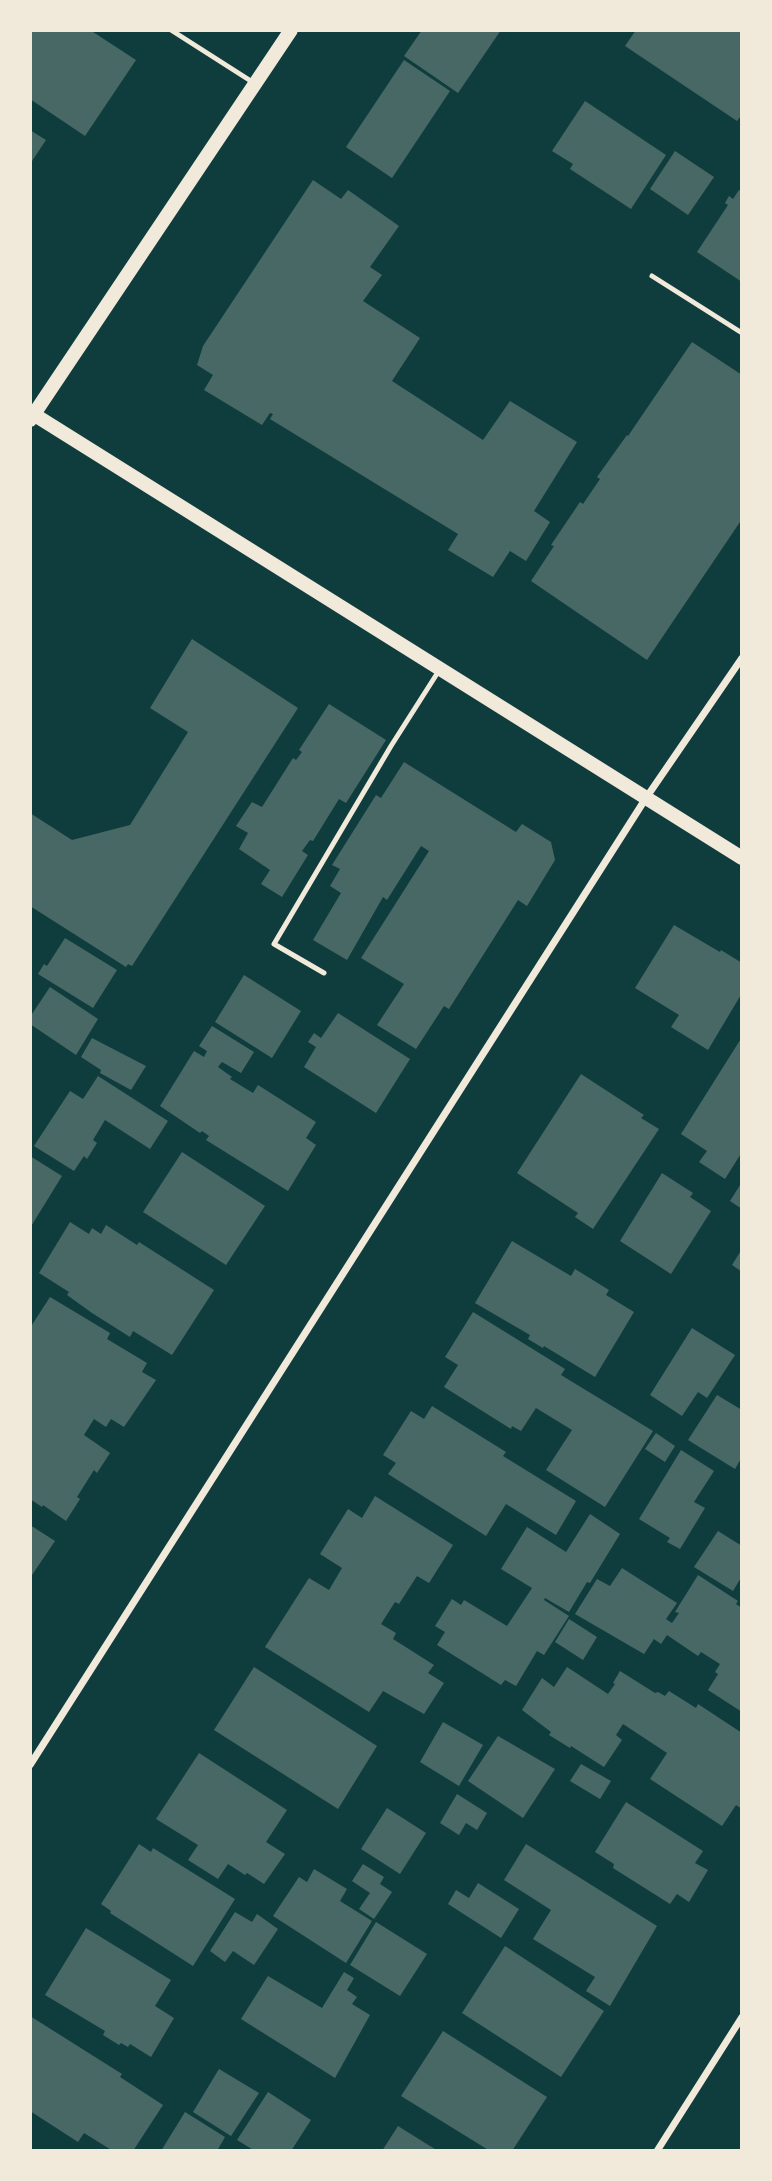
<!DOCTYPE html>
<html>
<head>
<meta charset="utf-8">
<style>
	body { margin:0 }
	#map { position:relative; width:772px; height:2181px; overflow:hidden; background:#0f3d3e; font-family:Inter,sans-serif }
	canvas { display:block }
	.frame { position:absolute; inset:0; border:32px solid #f1e9da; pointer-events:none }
</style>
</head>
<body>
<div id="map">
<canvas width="772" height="2181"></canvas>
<div class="frame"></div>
</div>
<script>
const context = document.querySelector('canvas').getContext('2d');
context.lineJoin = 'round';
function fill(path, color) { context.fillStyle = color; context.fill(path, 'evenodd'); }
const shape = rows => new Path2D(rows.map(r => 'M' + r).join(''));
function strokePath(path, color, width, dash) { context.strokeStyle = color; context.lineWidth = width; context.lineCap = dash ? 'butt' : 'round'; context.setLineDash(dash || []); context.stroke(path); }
const building = shape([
	[30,30,90,30,136,60,85,136,30,99],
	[422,30,501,30,458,93,404,56],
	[636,30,742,30,742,118,740,117,737,121,625,46],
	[404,60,450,91,392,178,346,147],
	[585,101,666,155,631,209,570,169,573,164,552,151],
	[30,130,46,140,30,164],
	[675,151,714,177,688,215,650,189],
	[313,180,341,199,348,190,399,226,370,267,382,275,363,301,420,338,392,381,483,440,510,401,577,442,534,511,550,522,526,561,510,551,493,577,448,550,458,534,270,419,273,414,270,413,262,425,204,390,213,375,197,365,203,346],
	[739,190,742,192,742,282,697,252,728,205,725,203,729,196,733,199],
	[692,342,742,375,742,519,647,660,531,581,554,546,551,545,580,502,583,504,600,479,597,477,627,435,628,436],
	[192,639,298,708,132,966,128,964,126,967,30,906,30,813,72,840,130,825,188,732,150,708],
	[329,704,386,740,346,803,339,799,313,841,310,840,302,851,308,855,282,897,261,884,270,870,239,849,248,833,236,826,252,802,262,807,293,758,296,760,302,752,299,750],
	[404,762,516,832,522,824,551,842,555,860,527,906,518,900,449,1009,444,1006,416,1049,377,1025,404,984,361,958,429,851,421,846,387,900,383,897,347,960,313,940,341,893,330,886,340,869,332,865,376,795,381,798],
	[674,925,720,952,721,950,742,963,742,993,708,1050,671,1027,679,1015,635,988],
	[65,938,117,970,93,1008,38,974,44,964,47,966],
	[244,975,301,1011,272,1058,215,1022],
	[50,987,98,1019,76,1055,30,1024,30,1017],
	[338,1013,410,1059,376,1113,304,1067,316,1047,308,1042,314,1033,321,1038],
	[212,1026,254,1052,241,1073,222,1062,218,1067,232,1077,230,1079,253,1093,258,1085,316,1122,306,1138,316,1145,288,1191,206,1140,209,1136,202,1131,200,1133,160,1106,194,1051,204,1057,207,1051,199,1046],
	[742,1037,742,1152,725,1179,699,1162,707,1151,681,1134],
	[92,1038,146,1066,131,1090,100,1073,101,1070,81,1057],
	[581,1074,644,1115,641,1118,659,1129,593,1229,575,1217,578,1213,517,1173],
	[98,1076,168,1121,150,1149,105,1120,93,1140,97,1143,87,1159,84,1156,74,1171,34,1146,70,1091,83,1099],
	[182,1152,265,1206,226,1265,143,1212],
	[30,1156,62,1176,30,1228],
	[662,1173,693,1193,690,1197,711,1211,671,1274,620,1241],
	[742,1182,742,1209,730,1201],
	[70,1222,89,1234,92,1228,101,1234,106,1225,137,1245,139,1242,214,1290,172,1355,133,1331,130,1337,92,1313,67,1295,69,1292,39,1273],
	[512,1241,571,1276,575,1269,609,1290,606,1295,634,1312,595,1377,544,1346,543,1348,528,1339,530,1335,475,1303],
	[742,1249,742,1272,732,1265],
	[50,1297,110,1333,107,1339,147,1363,142,1372,156,1380,124,1427,111,1419,106,1427,94,1419,84,1435,110,1453,97,1473,94,1470,77,1497,80,1499,66,1521,43,1505,42,1507,30,1499,30,1384,32,1380,30,1379,30,1328],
	[473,1312,565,1369,561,1375,653,1431,605,1507,546,1470,572,1430,536,1408,521,1431,512,1426,511,1429,444,1387,458,1365,445,1357],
	[692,1328,735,1355,707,1398,698,1392,682,1416,650,1395],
	[717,1395,742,1410,742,1457,735,1469,688,1440],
	[432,1406,506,1452,503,1456,576,1501,556,1535,506,1504,486,1536,388,1474,396,1463,383,1455,411,1411,424,1419],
	[656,1433,675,1446,665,1462,645,1449],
	[681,1450,714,1471,694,1502,705,1508,680,1549,667,1542,670,1538,639,1519],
	[375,1496,453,1545,429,1583,417,1576,399,1604,395,1602,381,1624,396,1633,393,1639,434,1665,428,1673,444,1683,424,1714,383,1691,369,1712,265,1647,309,1578,329,1590,342,1568,320,1554,348,1509,362,1518],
	[590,1514,620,1534,590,1583,587,1582,569,1612,545,1598,544,1600,569,1616,544,1655,537,1651,516,1686,505,1680,501,1685,437,1645,445,1632,435,1626,452,1599,461,1605,464,1600,507,1626,532,1588,501,1569,527,1527,566,1552],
	[30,1525,55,1541,30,1578],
	[718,1531,742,1546,742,1576,733,1591,694,1567],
	[622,1568,677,1603,666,1619,672,1623,679,1613,675,1612,698,1575,738,1601,736,1604,742,1608,742,1712,708,1690,718,1674,715,1672,720,1664,701,1652,698,1656,667,1635,661,1644,654,1639,644,1654,575,1614,597,1579,610,1586],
	[569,1619,597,1637,583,1660,555,1642],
	[254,1667,377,1746,338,1809,214,1730],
	[567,1667,608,1694,615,1684,613,1683,620,1671,655,1693,658,1692,665,1696,669,1691,696,1708,698,1704,742,1733,742,1809,736,1805,722,1826,650,1779,667,1753,623,1724,616,1735,622,1740,604,1767,571,1746,570,1748,549,1735,551,1732,522,1710,542,1678,554,1687],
	[443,1722,483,1745,459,1786,420,1762],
	[498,1736,555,1769,523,1818,468,1781],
	[199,1753,287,1810,266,1842,285,1854,264,1884,247,1873,245,1875,228,1864,218,1879,188,1860,198,1845,156,1819],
	[581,1764,611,1781,600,1799,570,1781],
	[457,1794,487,1813,477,1830,466,1823,459,1835,440,1823],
	[626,1802,703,1851,695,1863,708,1870,689,1902,677,1894,670,1904,613,1868,614,1864,595,1852],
	[387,1808,426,1833,400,1874,361,1849],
	[139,1844,151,1852,153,1848,235,1899,193,1966,110,1913,111,1911,101,1904],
	[526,1844,657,1926,610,2006,586,1991,595,1977,533,1939,551,1910,504,1880],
	[363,1864,384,1877,380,1884,392,1892,374,1919,359,1909,370,1893,352,1881],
	[314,1869,347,1889,340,1901,372,1921,346,1963,273,1916,299,1877,307,1882],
	[478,1883,519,1909,501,1938,448,1904,456,1890,469,1898],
	[235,1912,252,1922,257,1914,278,1929,254,1965,233,1951,225,1962,210,1951],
	[376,1922,427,1954,400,1996,350,1965],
	[86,1928,171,1980,155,2006,174,2018,151,2057,130,2044,128,2047,121,2043,119,2045,103,2035,105,2031,45,1995],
	[505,1946,604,2011,561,2077,462,2013],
	[344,1972,354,1978,347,1990,357,1997,352,2004,370,2015,335,2078,241,2019,268,1976,322,2008],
	[30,2016,122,2074,120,2077,163,2105,133,2151,113,2151,84,2133,78,2142,30,2111],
	[443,2031,547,2097,512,2151,490,2151,401,2096],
	[219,2069,259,2093,231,2136,193,2112],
	[268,2092,311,2120,291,2151,255,2151,237,2140],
	[185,2112,225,2137,217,2151,161,2151],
	[398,2126,438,2151,382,2151]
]);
const service = shape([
	[171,30,254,83],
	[652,276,742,333],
	[324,973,274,944,391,746,440,669]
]);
const minor = shape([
	[30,1765,646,798,742,658],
	[657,2151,742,2017]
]);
const secondary = shape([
	[30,412,742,858],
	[30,420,291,30]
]);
fill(building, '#486865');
strokePath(service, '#f1e9da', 5);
strokePath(minor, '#f1e9da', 7);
strokePath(secondary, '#f1e9da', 14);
</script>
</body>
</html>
